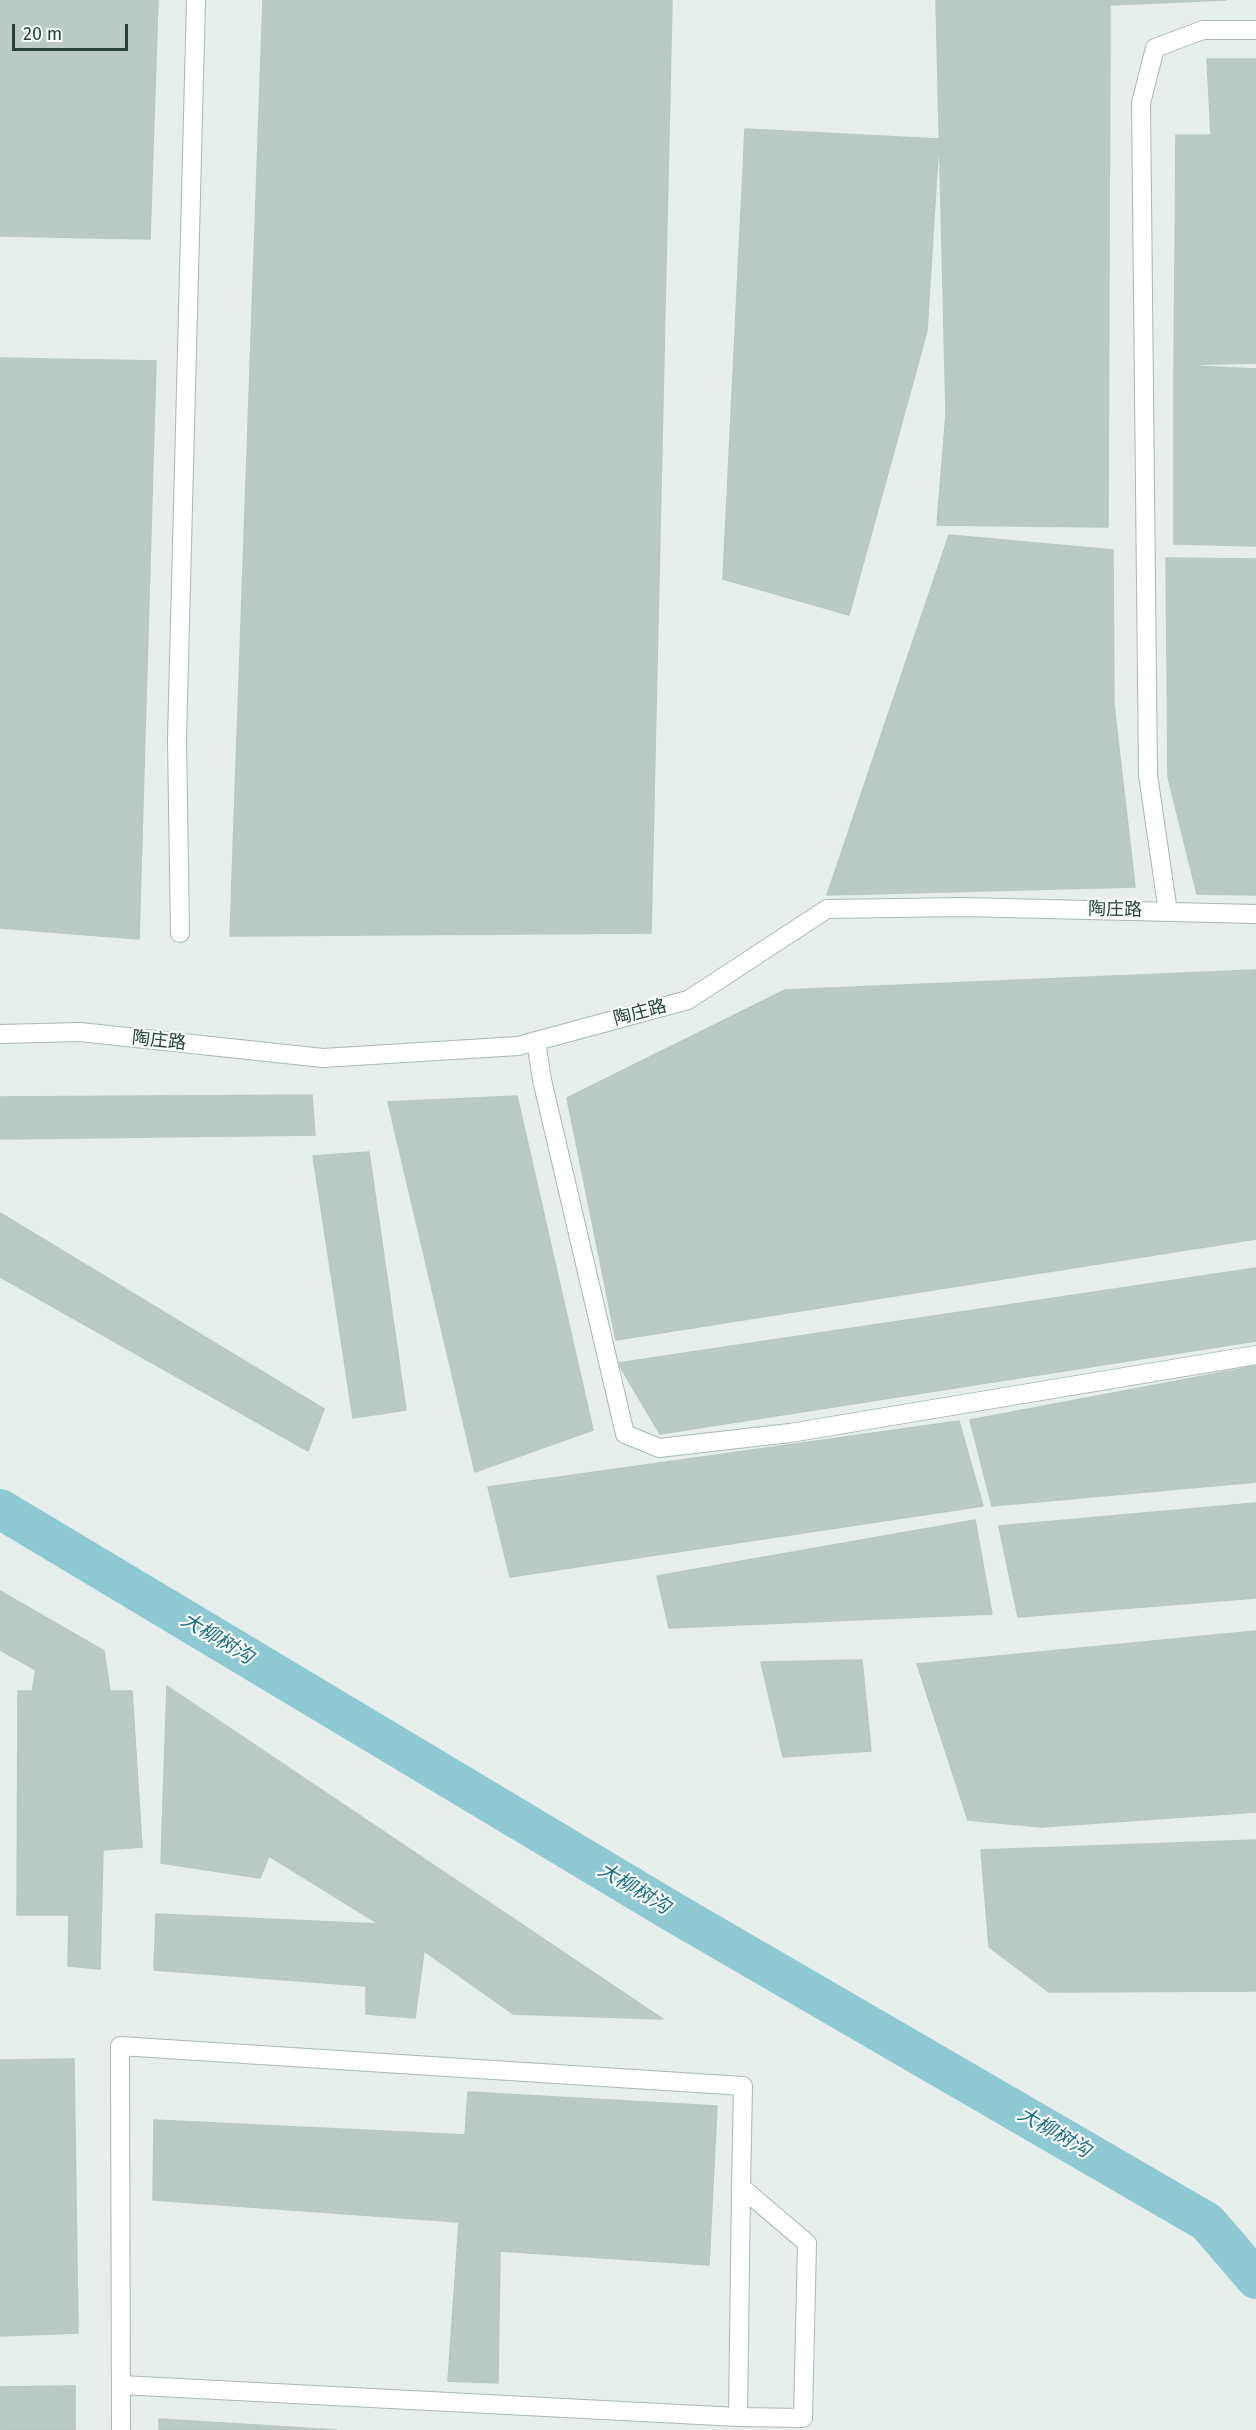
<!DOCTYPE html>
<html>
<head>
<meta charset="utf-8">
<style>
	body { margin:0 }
	#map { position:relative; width:1256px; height:2430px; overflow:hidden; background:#e6efeb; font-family:"Fira Sans",sans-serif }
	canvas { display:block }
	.scale { position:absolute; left:12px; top:24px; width:116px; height:27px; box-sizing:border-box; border:3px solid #24423a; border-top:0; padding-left:8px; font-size:18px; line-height:21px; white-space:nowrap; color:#24423a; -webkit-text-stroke:4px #f7fbf9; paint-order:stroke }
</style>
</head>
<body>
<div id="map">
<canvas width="1256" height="2430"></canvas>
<div class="scale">20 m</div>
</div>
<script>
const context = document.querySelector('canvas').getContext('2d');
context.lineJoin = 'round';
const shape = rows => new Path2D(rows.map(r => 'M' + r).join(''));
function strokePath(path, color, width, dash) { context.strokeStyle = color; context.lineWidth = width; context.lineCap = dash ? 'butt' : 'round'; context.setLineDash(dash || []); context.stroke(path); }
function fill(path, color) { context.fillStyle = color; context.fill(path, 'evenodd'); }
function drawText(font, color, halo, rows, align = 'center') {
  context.font = font + ' "Fira Sans","Noto Sans SC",sans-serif'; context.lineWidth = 4.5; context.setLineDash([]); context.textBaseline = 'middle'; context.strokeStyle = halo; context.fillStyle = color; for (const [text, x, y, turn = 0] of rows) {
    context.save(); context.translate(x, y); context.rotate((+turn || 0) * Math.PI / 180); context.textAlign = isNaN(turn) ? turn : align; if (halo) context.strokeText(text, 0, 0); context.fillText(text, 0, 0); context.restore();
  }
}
const canal = shape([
	[0,1509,673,1912,1207,2222,1256,2279]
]);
const building = shape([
	[0,0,158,0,150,239,0,236,0,0],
	[263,0,672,0,651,933,230,936,263,0],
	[936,0,1226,0,1110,5,1108,527,937,525,946,414,936,0],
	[1207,59,1256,59,1256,363,1174,365,1176,135,1211,135,1207,59],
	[745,129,939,139,927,331,849,615,723,579,745,129],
	[0,358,156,361,139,939,0,928,0,358],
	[1174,365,1256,369,1256,546,1174,544,1174,365],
	[949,535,1113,550,1114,705,1135,887,827,895,949,535],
	[1166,558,1256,559,1256,895,1197,894,1168,777,1166,558],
	[1256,970,1256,1239,616,1340,567,1098,785,990,1256,970],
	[312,1095,315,1135,0,1139,0,1097,312,1095],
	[517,1096,593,1430,475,1472,388,1102,517,1096],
	[369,1152,406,1410,353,1418,313,1156,369,1152],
	[0,1213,324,1409,308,1451,0,1277,0,1213],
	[1256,1268,1256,1341,660,1434,618,1363,1256,1268],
	[1256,1366,1256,1482,992,1506,970,1420,1256,1366],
	[959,1421,983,1506,510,1577,488,1487,959,1421],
	[1256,1503,1256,1598,1018,1617,999,1526,1256,1503],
	[975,1520,992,1614,669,1628,657,1576,975,1520],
	[0,1591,104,1651,110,1691,32,1692,36,1670,0,1650,0,1591],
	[1256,1631,1256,1812,1041,1827,968,1820,917,1664,1256,1631],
	[862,1660,871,1751,783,1757,761,1662,862,1660],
	[167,1686,663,2019,513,2014,424,1951,415,2018,366,2014,366,1986,154,1970,156,1914,379,1924,269,1856,260,1878,161,1863,167,1686],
	[18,1691,132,1691,142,1847,103,1850,100,1969,68,1966,69,1915,17,1915,18,1691],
	[1256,1840,1256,1991,1049,1992,989,1947,981,1850,1256,1840],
	[74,2059,78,2333,0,2336,0,2060,74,2059],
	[468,2092,717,2106,709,2265,500,2251,498,2383,448,2381,459,2222,153,2200,154,2120,465,2135,468,2092],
	[75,2386,75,2430,0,2430,0,2387,75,2386],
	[159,2419,337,2430,159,2430,159,2419]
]);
const service = shape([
	[180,933,177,739,196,0]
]);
const minor = shape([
	[1168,912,1148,775,1141,103,1155,48,1203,30,1256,30],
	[0,1034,80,1032,323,1058,518,1046,688,1000,827,909,963,907,1256,914],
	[536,1041,542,1080,625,1434,659,1448,790,1433,1256,1355],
	[121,2385,738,2417],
	[121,2430,120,2046,743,2086,741,2187,738,2417,803,2418,807,2243,741,2187]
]);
const streetNames = [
	["陶庄路",1115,910,1],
	["陶庄路",640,1013,-15],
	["陶庄路",159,1041,6]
];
const waterNames = [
	["大柳树沟",217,1639,31],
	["大柳树沟",634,1889,31],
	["大柳树沟",1054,2133,30]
];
strokePath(canal, '#8ec9d4', 40);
fill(building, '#bbcac4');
strokePath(building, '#b8c9c2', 1.5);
strokePath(service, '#a8b8b2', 20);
strokePath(minor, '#a8b8b2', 20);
strokePath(service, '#fff', 18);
strokePath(minor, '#fff', 18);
drawText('18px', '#24423a', '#f7fbf9', streetNames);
drawText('italic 20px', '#1c6f80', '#f7fbf9', waterNames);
</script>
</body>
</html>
